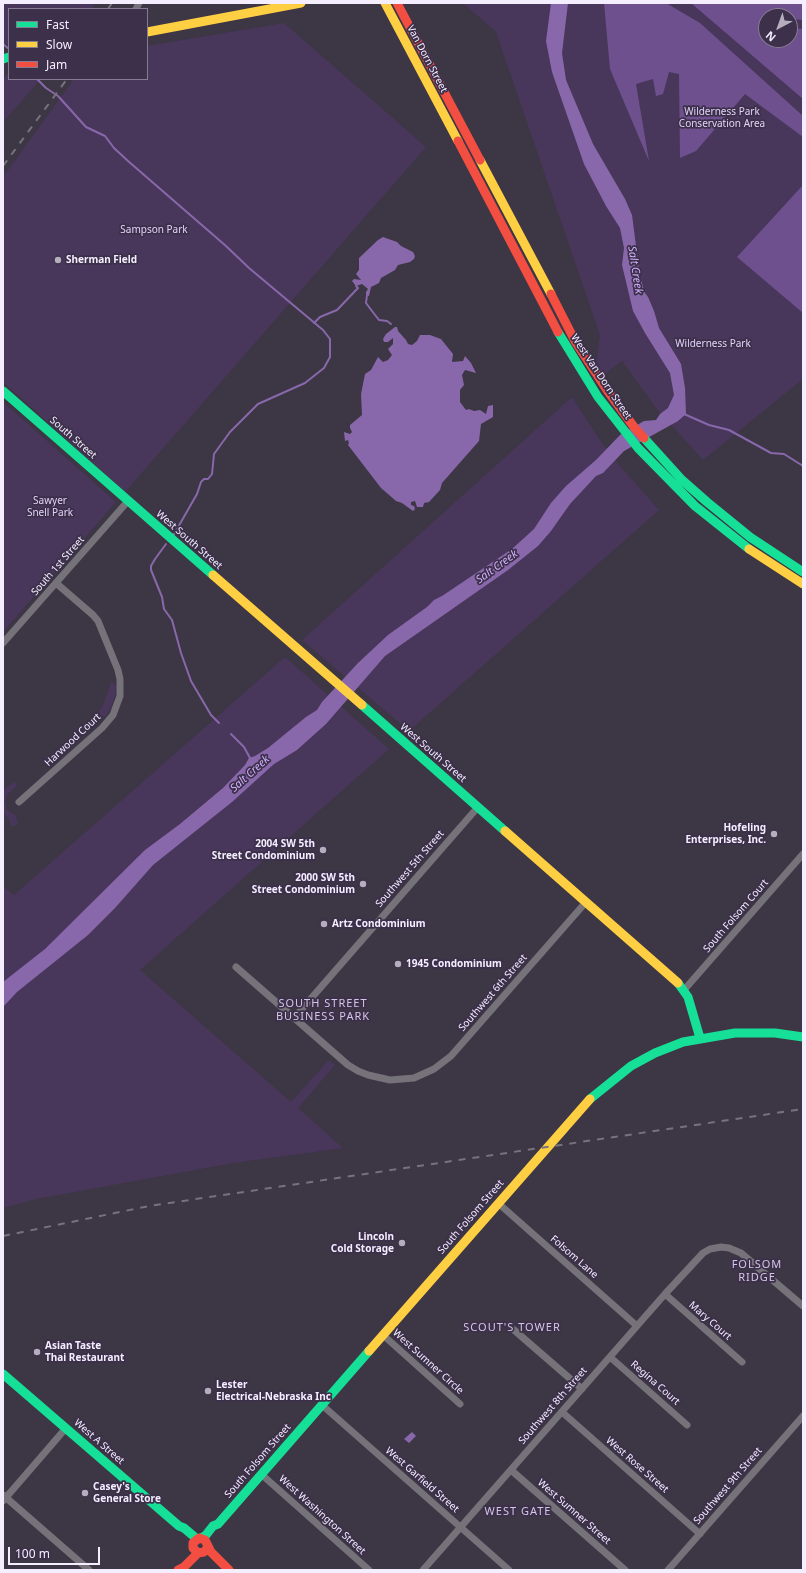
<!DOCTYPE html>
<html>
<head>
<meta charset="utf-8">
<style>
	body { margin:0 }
	#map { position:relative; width:806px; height:1573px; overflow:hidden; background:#3d3644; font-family:"Noto Sans",sans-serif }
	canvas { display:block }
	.frame { position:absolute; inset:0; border:4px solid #f5eeff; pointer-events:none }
	.legend { position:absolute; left:8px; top:8px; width:140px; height:72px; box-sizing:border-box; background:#3c304a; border:1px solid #867c92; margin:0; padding:5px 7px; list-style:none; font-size:12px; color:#f5eeff }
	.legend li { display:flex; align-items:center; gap:8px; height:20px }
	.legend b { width:20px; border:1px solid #867c92 }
	.north { position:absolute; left:758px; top:8px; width:40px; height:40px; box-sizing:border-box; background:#3c304a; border:1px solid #867c92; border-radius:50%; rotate:221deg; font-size:11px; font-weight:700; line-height:16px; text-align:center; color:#f5eeff }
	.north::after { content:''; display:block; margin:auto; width:14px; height:18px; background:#b5aebe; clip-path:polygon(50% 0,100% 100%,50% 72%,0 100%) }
	.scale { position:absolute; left:8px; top:1547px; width:92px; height:18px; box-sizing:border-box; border:2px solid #f5eeff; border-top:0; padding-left:5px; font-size:12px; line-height:14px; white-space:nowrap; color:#f5eeff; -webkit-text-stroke:3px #3c304a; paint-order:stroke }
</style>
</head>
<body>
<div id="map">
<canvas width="806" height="1573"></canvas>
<div class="frame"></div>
<ul class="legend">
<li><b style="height:5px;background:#16e098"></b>Fast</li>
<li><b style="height:5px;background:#ffcf43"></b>Slow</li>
<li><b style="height:5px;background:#f24e42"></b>Jam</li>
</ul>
<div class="north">N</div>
<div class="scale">100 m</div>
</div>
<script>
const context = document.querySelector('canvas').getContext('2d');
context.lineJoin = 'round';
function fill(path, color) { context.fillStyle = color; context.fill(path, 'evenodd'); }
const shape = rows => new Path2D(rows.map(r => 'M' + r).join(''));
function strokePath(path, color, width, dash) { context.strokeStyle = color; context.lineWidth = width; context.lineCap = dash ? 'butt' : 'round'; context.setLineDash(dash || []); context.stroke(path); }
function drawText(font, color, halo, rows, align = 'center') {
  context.font = font + ' "Noto Sans",sans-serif'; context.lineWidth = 3.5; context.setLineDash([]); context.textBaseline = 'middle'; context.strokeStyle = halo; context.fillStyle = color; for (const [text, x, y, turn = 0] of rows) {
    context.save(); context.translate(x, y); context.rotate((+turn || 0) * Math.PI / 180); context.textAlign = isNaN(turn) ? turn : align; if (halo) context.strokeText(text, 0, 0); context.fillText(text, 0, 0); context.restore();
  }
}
const green = shape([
	[3,3,95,3,91,9,9,9,8,45,3,41],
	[463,3,803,3,803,379,703,460,657,409,622,361,594,382,600,335,496,32],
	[766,16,790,16,790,40,766,40],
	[284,23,426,147,125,492,3,382,3,177,74,79,147,79,147,46],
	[9,72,9,79,41,79,3,122,3,78],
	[572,397,599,439,619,465,659,510,409,731,302,640],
	[3,402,116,502,3,632],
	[285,657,389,749,140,970,291,1102,329,1060,335,1065,298,1108,343,1148,233,1163,36,1199,3,1208,3,886,14,895],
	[111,682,114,683,116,686,115,697,109,711,106,716,102,717,100,715,99,712,104,703],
	[16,782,17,786,8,794,5,800,7,810,16,816,17,820,18,825,11,826,9,819,3,813,3,792,8,786]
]);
const forest = shape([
	[604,3,666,3,700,23,803,116,803,137,745,94,696,151,680,158,679,74,669,72,663,94,656,96,653,79,636,84,649,161,610,69],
	[691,3,803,3,803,20,790,19,790,16,766,16,766,40,790,40,790,21,794,28,803,29,803,99],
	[803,185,803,313,737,257]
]);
const water = shape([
	[551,3,568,3,562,53,566,80,593,144,625,199,632,215,640,277,645,293,648,297,654,311,659,328,681,364,685,388,686,414,678,421,624,451,603,473,596,476,570,504,551,531,538,546,508,570,385,656,326,724,297,750,274,764,232,802,153,865,115,908,88,935,17,992,3,1007,3,982,45,949,145,850,180,824,223,788,245,765,249,758,255,756,268,748,306,717,317,710,322,702,358,663,388,635,427,607,434,600,442,596,512,549,534,529,551,503,566,486,596,460,620,435,644,421,656,420,660,414,668,408,674,395,670,373,645,333,633,311,622,265,624,248,620,228,606,206,584,164,552,72,546,41],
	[383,237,397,242,401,246,413,252,415,256,414,259,410,262,398,265,395,270,381,278,379,283,371,287,369,296,366,295,366,292,368,289,362,284,356,286,352,281,354,279,361,280,356,274,359,270,359,258,378,240],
	[395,327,397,327,398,331,406,340,408,344,412,345,417,341,420,335,430,335,441,339,453,354,452,362,463,361,465,356,471,363,476,373,465,370,462,375,464,385,460,390,460,402,466,410,469,409,474,411,480,410,486,414,488,406,493,405,493,417,481,424,479,441,442,483,440,490,429,502,424,503,423,507,417,507,415,501,411,502,411,505,414,506,415,509,413,511,402,503,396,501,381,488,348,445,349,443,348,440,345,441,344,432,350,434,352,432,350,428,350,425,362,415,361,394,365,374,371,370,378,357,383,362,388,360,392,355,388,349,393,344,393,338,388,342,384,342,383,339,386,334],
	[412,1432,416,1436,409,1443,404,1439]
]);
const stream = shape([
	[3,44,9,49],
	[37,79,46,88,58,96,86,127,105,136,114,148,128,161,226,246,249,268,323,330,330,339,330,357,324,368,305,383,258,404,230,432,214,454,212,474,208,479,204,479,201,482,197,494,173,536],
	[367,295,366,303,372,311,379,320,387,321,391,324],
	[314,323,320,317,337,310,358,288,356,286],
	[684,414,709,425,729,430,771,453,784,454,803,466],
	[166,544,155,559,151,566,151,570,162,597,164,609,172,620,181,653,191,681,211,715,219,723],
	[231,734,244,747,250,758]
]);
const street = shape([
	[136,9,139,3],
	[3,643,128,501],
	[19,802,102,728,113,715,120,696,120,679,118,670,98,621,93,615,56,583],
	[236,967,348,1065,358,1071,368,1075,390,1080,414,1078,434,1069,451,1056,586,902],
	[684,990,803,854],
	[294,1018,478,807],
	[498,1203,637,1326],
	[665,1294,742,1362],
	[514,1330,582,1389],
	[383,1335,460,1404],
	[610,1357,687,1425],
	[322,1405,509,1570],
	[562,1412,700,1534],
	[511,1470,625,1570],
	[261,1474,369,1570],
	[3,1495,89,1570],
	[3,1501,66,1428],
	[423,1570,665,1294,703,1253,710,1249,721,1247,729,1248,741,1253,803,1306],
	[668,1570,803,1416]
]);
const fast = shape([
	[3,59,9,57],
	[558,332,598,397,638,448,695,506,749,549],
	[3,391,213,575],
	[644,438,682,480,707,502,750,537,803,572],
	[362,705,505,831],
	[678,983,688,997,700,1038],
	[590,1099,631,1066,655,1053,683,1042,735,1033,775,1033,803,1037],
	[3,1374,179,1526,184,1528,197,1539],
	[201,1538,206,1535,213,1526,218,1524,369,1351]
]);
const slow = shape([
	[385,3,458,141],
	[147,32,301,3],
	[480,160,551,294],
	[749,549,803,584],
	[213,575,362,705],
	[505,831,678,983],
	[369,1351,590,1099]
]);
const jam = shape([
	[397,3,480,160],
	[458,141,558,332],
	[551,294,575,341,607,390,634,427,644,438],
	[208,1547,204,1552,198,1553,193,1548,193,1543,199,1538,205,1540,211,1552,229,1570],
	[178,1570,184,1567,198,1553]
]);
const rail = shape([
	[108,9,112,3],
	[3,166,67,79],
	[3,1236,149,1206,803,1109]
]);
const markers = [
	[58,260,4,"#b5aebe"],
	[774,834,4,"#b5aebe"],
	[323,850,4,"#b5aebe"],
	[363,884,4,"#b5aebe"],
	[324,924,4,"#b5aebe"],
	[398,964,4,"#b5aebe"],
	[402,1243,4,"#b5aebe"],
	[37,1352,4,"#b5aebe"],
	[208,1391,4,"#b5aebe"],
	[85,1493,4,"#b5aebe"]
];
const streetNames = [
	["Van Dorn Street",427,59,62],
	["West Van Dorn Street",601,377,56],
	["South Street",73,438,41],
	["West South Street",189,540,41],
	["South 1st Street",58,566,-49],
	["Harwood Court",73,740,-43],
	["West South Street",433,753,41],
	["Southwest 5th Street",410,869,-49],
	["South Folsom Court",736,916,-49],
	["Southwest 6th Street",493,993,-49],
	["South Folsom Street",471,1217,-49],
	["Folsom Lane",574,1257,41],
	["Mary Court",710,1321,41],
	["West Sumner Circle",428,1362,42],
	["Regina Court",655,1383,41],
	["Southwest 8th Street",553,1406,-49],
	["West A Street",99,1442,41],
	["South Folsom Street",258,1461,-49],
	["West Rose Street",637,1465,41],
	["West Garfield Street",422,1480,41],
	["Southwest 9th Street",728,1486,-49],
	["West Sumner Street",574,1512,41],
	["West Washington Street",322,1515,42]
];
const parkNames = [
	["Wilderness Park",722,112],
	["Conservation Area",722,124],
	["Sampson Park",154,230],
	["Wilderness Park",713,344],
	["Sawyer",50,501],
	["Snell Park",50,513]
];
const poiNames = [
	["Sherman Field",66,260],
	["Hofeling",766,828,"right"],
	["Enterprises, Inc.",766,840,"right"],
	["2004 SW 5th",315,844,"right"],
	["Street Condominium",315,856,"right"],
	["2000 SW 5th",355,878,"right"],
	["Street Condominium",355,890,"right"],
	["Artz Condominium",332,924],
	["1945 Condominium",406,964],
	["Lincoln",394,1237,"right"],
	["Cold Storage",394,1249,"right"],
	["Asian Taste",45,1346],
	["Thai Restaurant",45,1358],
	["Lester",216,1385],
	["Electrical-Nebraska Inc",216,1397],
	["Casey's",93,1487],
	["General Store",93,1499]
];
const waterNames = [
	["Salt Creek",635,270,81],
	["Salt Creek",497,567,-36],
	["Salt Creek",250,774,-42]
];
const neighbourhoodNames = [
	["SOUTH STREET",323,1004],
	["BUSINESS PARK",323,1017],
	["FOLSOM",757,1265],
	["RIDGE",757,1278],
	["SCOUT'S TOWER",512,1328],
	["WEST GATE",518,1512]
];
fill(green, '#48375b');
fill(forest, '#6e508e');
fill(water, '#8868ab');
strokePath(stream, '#8868ab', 2);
strokePath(street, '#75727a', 7);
strokePath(fast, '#16e098', 9);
strokePath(slow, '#ffcf43', 9);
strokePath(jam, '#f24e42', 9);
strokePath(rail, '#77727b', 2, [7, 7]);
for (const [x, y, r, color] of markers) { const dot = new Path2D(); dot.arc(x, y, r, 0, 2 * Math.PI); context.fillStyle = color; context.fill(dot); strokePath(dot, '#3c304a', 1.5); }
drawText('10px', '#f5eeff', '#3c304a', streetNames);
drawText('10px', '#e2d1f8', '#3c304a', parkNames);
drawText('bold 10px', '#f5eeff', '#3c304a', poiNames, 'left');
drawText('italic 11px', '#d3b0fd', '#3c304a', waterNames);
context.letterSpacing = '1px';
drawText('11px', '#d4c6e6', '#3c304a', neighbourhoodNames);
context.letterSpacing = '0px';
</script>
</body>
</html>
